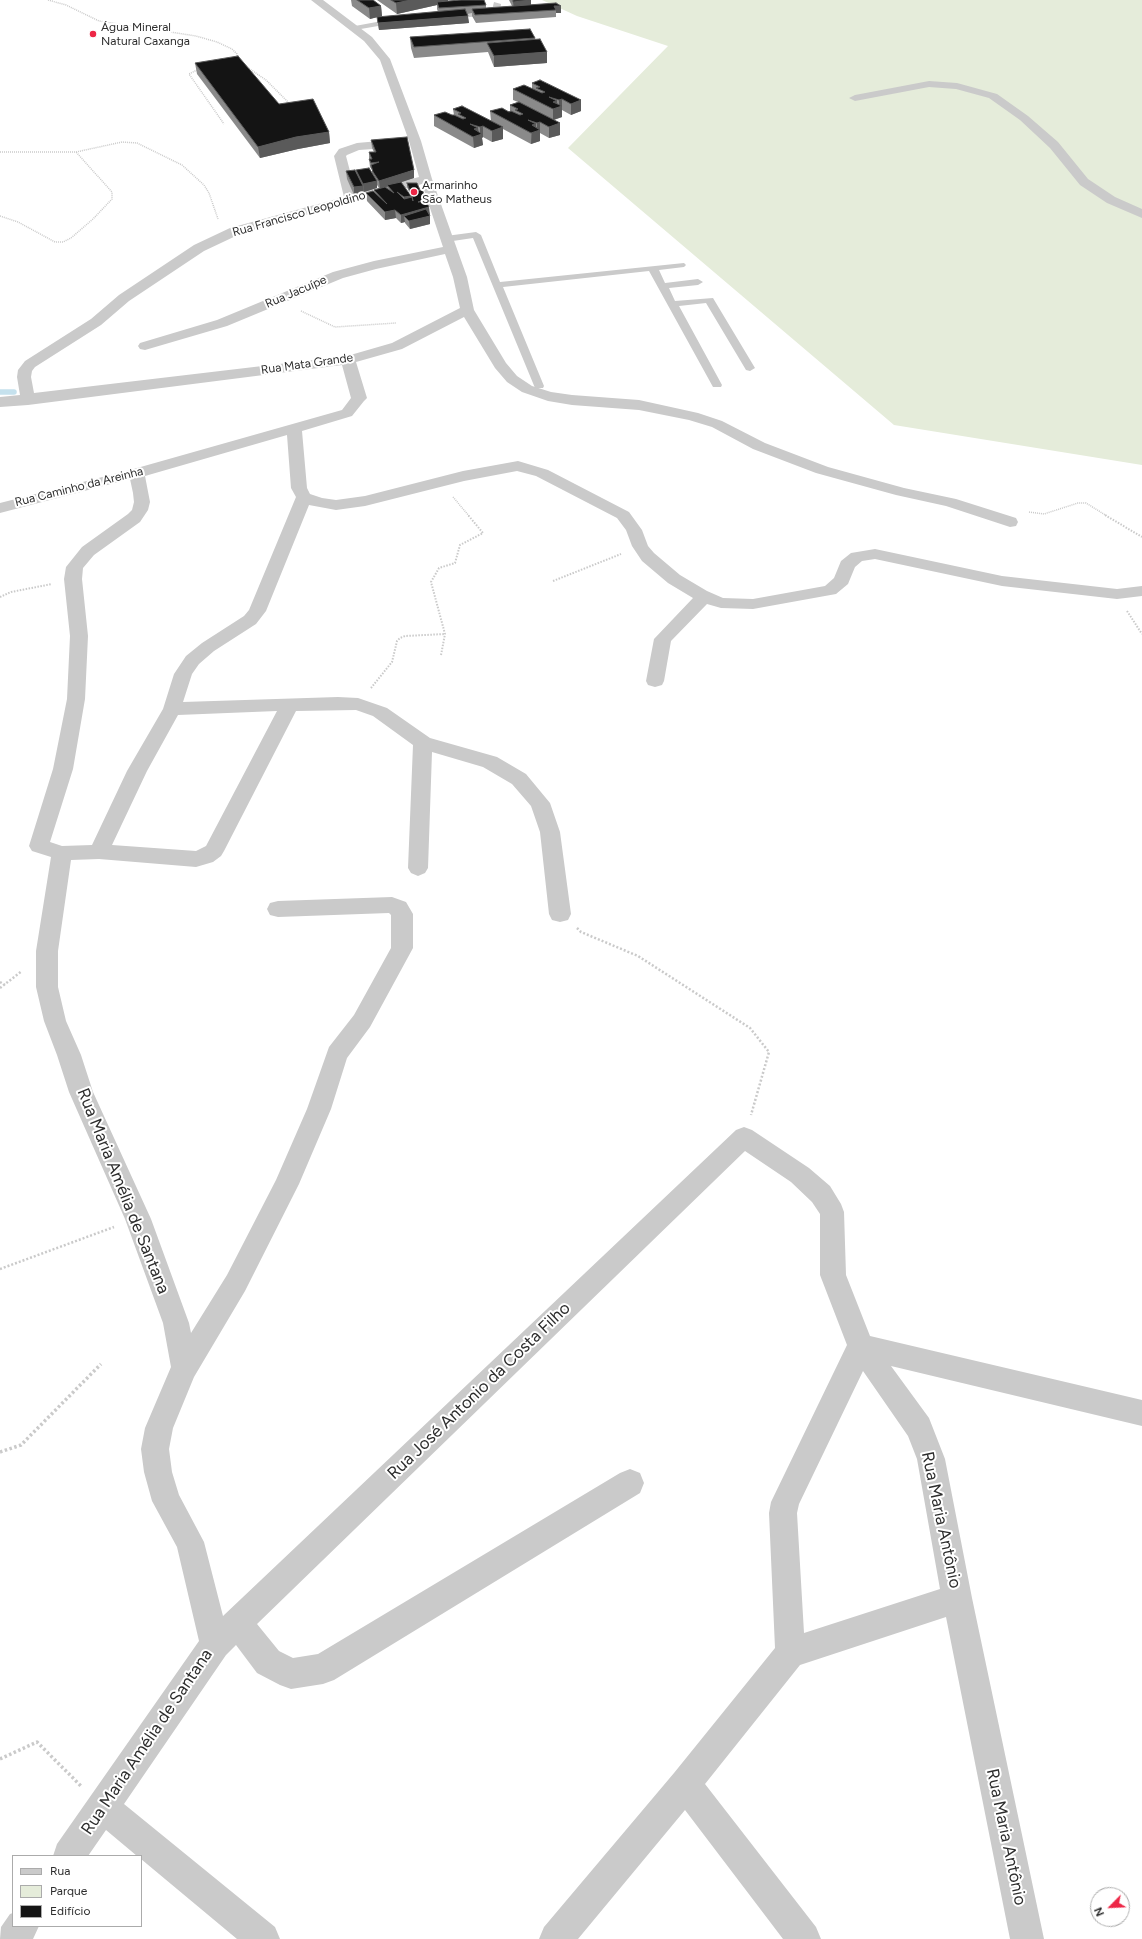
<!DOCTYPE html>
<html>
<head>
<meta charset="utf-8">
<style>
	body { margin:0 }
	#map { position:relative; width:1142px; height:1939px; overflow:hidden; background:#fff; font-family:Figtree,sans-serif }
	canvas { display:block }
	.legend { position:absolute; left:12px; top:1855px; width:130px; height:72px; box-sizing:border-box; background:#fff; border:1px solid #ababab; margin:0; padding:5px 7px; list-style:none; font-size:12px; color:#2d2d2d }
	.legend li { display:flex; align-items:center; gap:8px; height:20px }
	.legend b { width:20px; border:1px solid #ababab }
	.north { position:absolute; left:1090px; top:1887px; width:40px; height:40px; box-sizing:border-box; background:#fff; border:1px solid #ababab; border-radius:50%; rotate:246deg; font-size:11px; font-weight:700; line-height:16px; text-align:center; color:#2d2d2d }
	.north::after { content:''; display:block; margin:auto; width:14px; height:18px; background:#ed2646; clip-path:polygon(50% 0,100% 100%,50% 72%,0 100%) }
</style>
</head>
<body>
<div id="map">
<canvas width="1142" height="1939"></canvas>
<ul class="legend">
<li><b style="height:5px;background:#cacaca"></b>Rua</li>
<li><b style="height:11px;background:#e5ecda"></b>Parque</li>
<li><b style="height:11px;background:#141414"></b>Edifício</li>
</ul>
<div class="north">N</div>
</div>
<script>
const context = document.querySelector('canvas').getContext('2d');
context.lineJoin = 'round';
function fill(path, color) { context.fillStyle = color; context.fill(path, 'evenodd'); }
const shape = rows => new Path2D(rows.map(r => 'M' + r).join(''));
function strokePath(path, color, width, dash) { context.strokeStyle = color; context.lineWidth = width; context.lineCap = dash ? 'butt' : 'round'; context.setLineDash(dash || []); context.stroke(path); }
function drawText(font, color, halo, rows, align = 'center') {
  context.font = font + ' Figtree,sans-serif'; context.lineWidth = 4; context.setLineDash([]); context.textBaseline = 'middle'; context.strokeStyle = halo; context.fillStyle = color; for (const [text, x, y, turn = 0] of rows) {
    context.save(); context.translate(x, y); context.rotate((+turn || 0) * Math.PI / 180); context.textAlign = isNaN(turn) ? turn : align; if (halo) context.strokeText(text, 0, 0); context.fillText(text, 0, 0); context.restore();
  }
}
const green = shape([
	[542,0,1142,0,1142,465,894,425,568,148,668,46,577,16]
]);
const stream = shape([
	[1,392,14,392]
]);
const pathFar3 = shape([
	[48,0,66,5,99,21,196,36,217,42,232,49,237,54,237,59],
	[244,65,266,80,290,104],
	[199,69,189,74,224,124],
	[0,152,76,152,122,142,137,143,182,165,204,185,209,193,218,219],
	[0,216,18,222,55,242,63,242,71,238,93,219,112,199,112,192,76,152],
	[301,311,335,327,396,323],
	[453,497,469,516],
	[1029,512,1044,514,1078,503,1086,503,1107,516]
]);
const pathFar2 = shape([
	[1105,515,1142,537],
	[553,581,621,554],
	[0,597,11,592,52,584],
	[1127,611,1142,634],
	[441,655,445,634,431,582,439,568,455,563,460,545,483,533,468,515],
	[371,688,392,662,397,641,400,638,405,636,445,634]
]);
const pathFar1 = shape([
	[577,928,581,932,638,956,750,1028,769,1052,751,1115],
	[0,982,5,985],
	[0,988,22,971],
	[0,1269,114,1227]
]);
const path = shape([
	[0,1452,21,1445,101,1364],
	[0,1759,37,1742,81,1786]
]);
const service = shape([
	[494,2,501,4,500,11,493,15,446,19,442,17,446,15,489,11,492,10,494,2],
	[398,18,402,20,401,22,355,30,351,28,355,26,398,18],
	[476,232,481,235,500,282,684,263,686,265,684,267,659,270,665,283,698,279,703,282,698,285,669,288,675,301,713,298,755,368,750,371,746,370,706,303,679,306,722,385,721,387,713,387,649,271,503,287,544,386,543,388,535,388,473,238,446,242,441,239,446,236,476,232]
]);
const minor = shape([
	[311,0,323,0,372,37,390,59,421,141,432,179,467,277,474,310,506,363,517,376,532,386,551,392,572,395,639,400,698,413,722,421,765,443,828,467,904,488,956,499,1016,518,1018,522,1016,526,1010,527,946,506,896,495,816,473,753,449,712,427,689,420,639,410,572,405,548,401,522,392,507,382,495,368,464,317,402,349,356,362,367,398,364,401,352,416,302,431,307,488,310,494,322,498,336,500,365,496,463,471,518,461,548,470,629,512,642,530,648,546,654,553,680,575,707,591,723,598,753,599,825,586,834,578,841,561,851,553,875,549,1002,576,1117,589,1142,586,1142,596,1117,599,1002,586,875,559,862,561,855,567,848,584,836,594,753,609,721,608,707,604,671,641,664,681,662,685,655,687,648,685,646,681,654,639,693,598,668,583,642,561,632,546,626,530,617,518,536,476,517,471,464,481,365,506,336,510,309,505,266,611,256,624,214,651,199,664,192,674,183,702,338,697,358,698,387,708,430,738,497,757,526,774,550,803,560,832,571,914,568,920,560,922,552,920,549,914,540,832,531,806,512,784,483,767,432,752,428,868,425,873,418,876,411,873,408,868,413,745,373,716,356,710,296,711,224,851,221,856,213,862,196,867,99,859,71,860,58,951,58,987,66,1021,81,1055,93,1092,151,1219,189,1323,191,1333,227,1275,276,1180,307,1109,329,1047,354,1015,391,948,391,915,389,913,278,917,270,915,267,909,270,903,278,901,392,897,406,902,413,914,413,948,370,1027,347,1058,331,1109,299,1184,245,1291,194,1377,173,1428,169,1449,172,1472,179,1495,204,1542,223,1616,736,1130,744,1127,752,1130,809,1168,830,1186,841,1204,844,1212,846,1275,870,1336,1142,1400,1142,1426,891,1366,929,1418,945,1459,972,1598,1044,1939,1010,1939,946,1617,800,1665,705,1784,816,1927,821,1939,783,1939,685,1810,578,1939,539,1939,544,1927,674,1773,775,1648,769,1513,771,1502,847,1345,820,1275,820,1214,812,1202,791,1182,745,1151,257,1624,279,1651,293,1658,318,1654,620,1473,630,1469,640,1473,644,1483,640,1493,334,1680,323,1684,291,1689,280,1685,257,1673,236,1645,226,1655,124,1804,275,1927,280,1939,237,1939,141,1859,141,1856,137,1856,106,1830,88,1856,53,1856,57,1844,199,1641,177,1547,152,1501,144,1472,141,1449,145,1428,171,1367,163,1323,125,1219,69,1092,57,1055,44,1021,36,987,36,951,51,857,32,851,29,846,53,769,67,699,70,636,64,579,66,567,82,547,128,514,132,510,134,502,133,493,130,479,0,513,0,503,130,470,342,410,351,398,342,365,28,405,0,407,0,397,20,395,17,377,18,370,25,361,91,319,119,295,194,245,230,228,344,197,334,156,339,149,357,143,401,139,407,143,401,147,359,150,347,155,346,156,356,194,419,177,409,141,380,60,364,41,311,0],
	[422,184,443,247,374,261,333,272,217,320,140,343,138,346,140,349,145,350,227,326,343,278,376,269,445,254,453,277,460,308,392,343,347,356,34,393,31,377,32,371,35,367,101,325,129,301,204,251,240,234,275,223,422,184],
	[287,435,291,488,296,497,249,610,244,616,202,643,186,656,174,674,163,709,127,771,92,845,62,846,50,842,73,769,85,699,88,636,82,579,83,568,94,555,140,522,148,510,150,502,145,476,287,435],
	[277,711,206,846,196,851,112,845,147,771,178,715,277,711],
	[863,1371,908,1436,917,1459,940,1589,804,1633,797,1513,799,1504,863,1371],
	[929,81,957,83,997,94,1028,116,1058,142,1088,179,1115,197,1142,209,1142,218,1107,203,1080,185,1050,148,1020,120,989,98,956,89,929,87,855,101,849,98,855,95,929,81],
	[13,1913,13,1926,39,1926,33,1939,0,1939,1,1927,10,1914,13,1913]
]);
const wall = shape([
	[351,0,373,0,381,6,382,16,380,17,438,12,437,9,437,5,397,14,377,0,448,0,448,1,486,5,486,8,512,6,509,0,531,0,531,5,556,3,561,13,556,13,556,17,476,23,472,16,472,13,467,14,469,23,379,30,377,17,370,19,352,6],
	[410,37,535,38,547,63,494,67,488,52,414,58,411,48],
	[195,63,279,104,329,132,330,143,298,149,260,158,197,74],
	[532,83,581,100,581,111,571,115,562,110,562,117,554,120,560,123,560,135,549,138,540,133,540,141,531,144,503,129,503,139,492,142,483,137,482,138,483,145,474,148,434,126,434,115,454,115,453,109,491,121,490,111,510,111,510,105,518,102,513,100,513,89,532,89],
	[371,140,414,178,399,183,410,194,407,187,407,183,420,190,426,201,430,215,429,215,430,224,410,229,405,223,405,222,401,223,396,218,385,220,367,201,366,193,374,192,374,190,379,188,377,185,377,188,364,192,363,190,364,193,354,195,347,179,346,171,357,175,356,170,372,174,372,170,370,167,369,159,369,152,374,152,372,148]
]);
const shadedWall = shape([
	[411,0,448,0,448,3,437,2,437,5,397,14,396,3],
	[531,0,531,7,514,9,513,2],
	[381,6,382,16,370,19,369,8],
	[554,6,561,6,561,13,556,13,556,10],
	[468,16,469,23,379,30,378,23],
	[547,52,547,63,494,67,494,56],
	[562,99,562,117,553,120,553,102,557,101,557,108,559,107,559,100],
	[581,100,581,111,571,115,571,104],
	[540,122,540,141,531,144,532,125,536,124,536,131,537,130,537,123],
	[560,123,560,135,549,138,549,127],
	[483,126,483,137,482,138,483,145,474,148,473,137,474,129,478,128,479,135,480,134,480,127],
	[503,127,503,139,492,142,492,131],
	[329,132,330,143,298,149,260,158,258,147,296,137],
	[414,170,414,178,380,189,379,181],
	[377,181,377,188,364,192,363,184],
	[363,186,364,193,354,195,354,187],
	[411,196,411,204,405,205,404,197],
	[426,200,427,208,429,207,430,215,409,221,404,216,405,222,401,223,401,215,418,202],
	[395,210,396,218,385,220,385,212],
	[430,216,430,224,410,229,409,221]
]);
const building = shape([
	[357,0,373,0,381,6,369,8,357,0],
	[391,0,411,0,396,3,391,0],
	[460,0,484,0,486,5,439,8,437,2,460,0],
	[513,0,531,0,513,2,513,0],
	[556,3,561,6,554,6,556,10,475,15,472,9,556,3],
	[465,9,468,16,378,23,377,17,465,9],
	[530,29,535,38,414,47,410,37,530,29],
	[540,39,547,52,494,56,487,43,540,39],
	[238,56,279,104,313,99,329,132,296,137,258,147,195,63,238,56],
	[540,80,581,100,571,104,562,99,559,100,549,97,557,101,553,102,562,106,553,109,513,89,524,85,542,93,545,92,536,88,540,87,532,83,540,80],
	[519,102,560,123,549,127,540,122,537,123,528,120,536,124,532,125,540,130,531,133,490,111,502,108,509,112,511,111,520,115,523,114,515,110,518,109,510,105,519,102],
	[462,106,503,127,492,131,483,126,480,127,470,124,478,128,474,129,482,134,473,137,434,115,445,112,452,115,454,115,463,119,466,118,458,114,461,113,453,109,462,106],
	[407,137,414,170,379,181,373,172,371,165,379,162,371,163,369,159,372,159,369,152,376,152,371,140,407,137],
	[369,168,377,181,363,184,356,170,369,168],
	[355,170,363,186,354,187,346,171,355,170],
	[401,182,411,196,404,197,397,192,404,199,412,197,413,201,411,192,422,189,426,200,418,202,426,201,429,207,401,215,395,210,385,212,366,193,373,191,387,204,374,190,385,187,394,193,387,185,401,182],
	[407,183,417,183,420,190,411,192,411,194,407,183],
	[426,209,430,216,409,221,404,216,426,209]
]);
const markers = [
	[93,34,4,"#ed2646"],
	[414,192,4,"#ed2646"]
];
const farPoinames = [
	["Água Mineral",101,27],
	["Natural Caxanga",101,41],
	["Armarinho",422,185],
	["São Matheus",422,199]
];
const farStreetnames = [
	["Rua Francisco Leopoldino",299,214,-16],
	["Rua Jacuípe",296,292,-23],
	["Rua Mata Grande",307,364,-8],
	["Rua Caminho da Areinha",79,487,-14]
];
const nearStreetnames = [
	["Rua Maria Amélia de Santana",123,1191,68],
	["Rua José Antonio da Costa Filho",479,1391,-44],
	["Rua Maria Antônio",941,1520,78],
	["Rua Maria Amélia de Santana",147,1742,-56],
	["Rua Maria Antônio",1006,1837,78]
];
fill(green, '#e5ecda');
strokePath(stream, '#c5e1ed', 5.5);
strokePath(pathFar3, '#cacaca', 1.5, [1, 1]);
strokePath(pathFar2, '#cacaca', 2, [1.5, 1.5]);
strokePath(pathFar1, '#cacaca', 2.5, [2, 2]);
strokePath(path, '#cacaca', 3.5, [2.5, 2.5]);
fill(service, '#cacaca');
fill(minor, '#cacaca');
fill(wall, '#8a8a8a');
fill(shadedWall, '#5a5a5a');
fill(building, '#141414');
strokePath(building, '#5a5a5a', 1);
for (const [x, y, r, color] of markers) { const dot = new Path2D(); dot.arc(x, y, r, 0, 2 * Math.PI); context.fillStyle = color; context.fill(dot); strokePath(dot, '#fff', 1.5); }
drawText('12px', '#2d2d2d', '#fff', farPoinames, 'left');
drawText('12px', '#2d2d2d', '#fff', farStreetnames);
drawText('17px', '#2d2d2d', '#fff', nearStreetnames);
</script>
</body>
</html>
